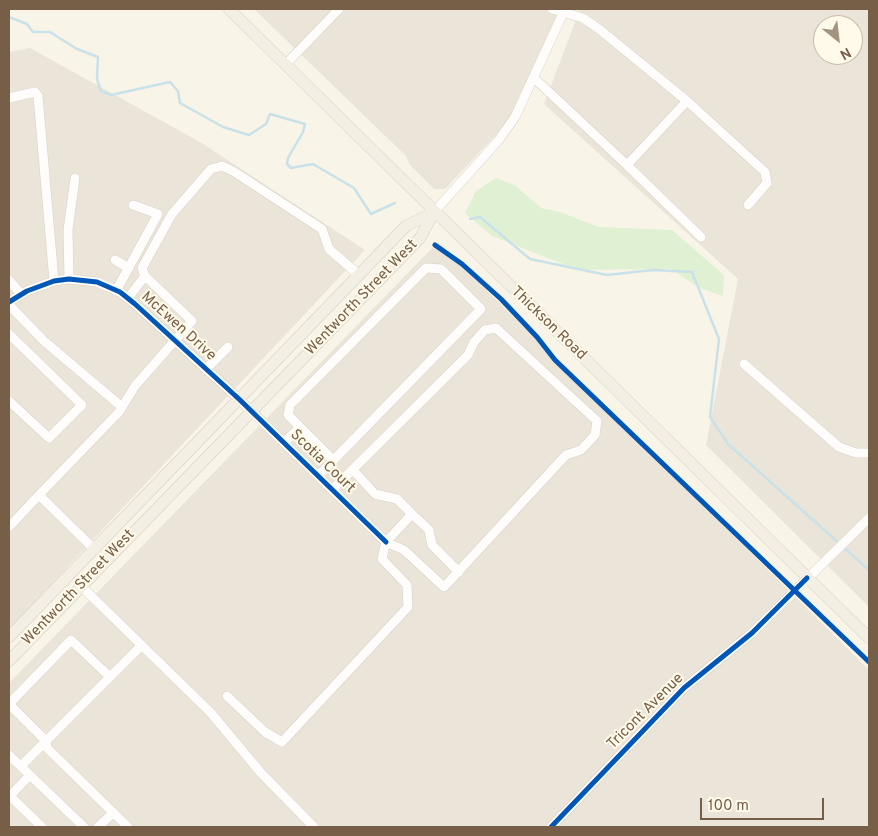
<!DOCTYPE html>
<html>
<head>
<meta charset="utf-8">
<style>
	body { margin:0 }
	#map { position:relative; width:878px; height:836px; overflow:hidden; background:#f8f4e8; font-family:Overpass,sans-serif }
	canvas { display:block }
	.frame { position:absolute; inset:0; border:10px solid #775f47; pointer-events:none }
	.north { position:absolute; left:813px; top:15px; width:50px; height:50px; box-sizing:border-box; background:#fffaea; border:1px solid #c9bca9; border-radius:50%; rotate:151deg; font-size:14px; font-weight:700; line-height:20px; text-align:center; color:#775f47 }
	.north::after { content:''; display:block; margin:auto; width:18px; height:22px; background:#a4937f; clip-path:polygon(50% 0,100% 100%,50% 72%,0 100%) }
	.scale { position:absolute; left:700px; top:798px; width:124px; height:22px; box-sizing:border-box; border:2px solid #775f47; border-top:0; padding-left:6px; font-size:15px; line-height:18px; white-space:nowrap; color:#775f47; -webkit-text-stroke:4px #fffaea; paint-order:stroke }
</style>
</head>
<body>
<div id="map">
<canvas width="878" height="836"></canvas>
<div class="frame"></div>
<div class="north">N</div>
<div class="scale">100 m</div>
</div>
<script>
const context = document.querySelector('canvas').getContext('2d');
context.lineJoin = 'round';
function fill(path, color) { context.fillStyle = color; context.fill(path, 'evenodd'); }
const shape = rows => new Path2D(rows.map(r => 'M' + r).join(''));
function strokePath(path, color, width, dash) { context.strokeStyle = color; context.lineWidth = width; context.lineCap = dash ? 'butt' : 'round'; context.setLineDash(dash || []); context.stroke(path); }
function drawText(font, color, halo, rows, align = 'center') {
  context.font = font + ' Overpass,sans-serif'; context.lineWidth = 4; context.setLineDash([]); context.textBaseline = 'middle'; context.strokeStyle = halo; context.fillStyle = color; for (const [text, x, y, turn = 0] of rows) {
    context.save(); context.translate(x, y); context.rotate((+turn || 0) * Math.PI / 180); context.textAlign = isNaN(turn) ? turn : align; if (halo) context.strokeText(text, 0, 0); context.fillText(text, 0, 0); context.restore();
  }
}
const industrial = shape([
	[254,9,562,9,508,122,445,189,434,189,410,165,406,156],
	[580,9,869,9,869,607,706,445,738,279,544,104],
	[823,25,853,25,853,55,823,55],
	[30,48,200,142,365,250,9,629,9,52],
	[438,242,869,670,869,827,9,827,9,683]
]);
const green = shape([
	[496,178,516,186,541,208,560,212,599,227,672,230,724,275,723,296,699,288,671,269,578,270,492,236,465,213,476,191]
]);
const stream = shape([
	[9,17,27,24,33,32,50,32,77,49,98,57,97,79,101,91,111,95,170,82,178,91,180,103,223,127,249,135,266,124,270,114,305,124,303,132,288,158,287,164,291,168,313,164,354,188,371,214,395,203],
	[470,219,480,217,530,259,607,275,653,270,692,272,719,339,710,417,728,444,869,570]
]);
const minor = shape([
	[552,9,583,18,599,29,687,101],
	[286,64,339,9],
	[534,78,627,165],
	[9,98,35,92,38,96,54,281],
	[434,212,498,141,515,117,565,9],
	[701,237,627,165,687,101,765,172,767,183,748,205],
	[115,260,129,268],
	[69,279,68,230,75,178],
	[9,280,21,294],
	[116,291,158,214,133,205],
	[128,298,145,276],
	[9,302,27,291,54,281,69,279,97,282,120,292,135,304,240,400,386,542,404,550,444,587,566,455,581,450,595,435,597,421,496,328,485,330,474,342,468,355,333,489],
	[9,305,44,341,122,407],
	[9,334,82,405,49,438,9,401],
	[744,364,839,447,856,453,869,453],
	[206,369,228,347],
	[284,443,300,427],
	[318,476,481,309,441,269,426,268,290,405,288,415,333,460],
	[412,514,429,530,432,545,459,572],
	[9,527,39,495],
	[94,549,39,495,119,412,135,386,192,321,145,276,142,268,172,214,211,169,222,166,233,171,322,229,329,249,359,275],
	[81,586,211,713,261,773,314,827],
	[110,677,71,640,9,704,46,741,47,748,128,827],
	[227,696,265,732,282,742,408,607,407,585,382,559,386,542,412,514,397,499,375,494,353,470],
	[9,755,84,827],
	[21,766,141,646],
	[9,795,42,827],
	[10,796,30,775],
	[98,827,113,813],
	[551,827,684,688,752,633,869,518]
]);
const major = shape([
	[229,9,869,638],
	[9,637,406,226,434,212],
	[9,661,420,238,434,212]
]);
const cycleway = shape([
	[435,245,462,264,501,299,537,337,555,360,869,662],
	[9,302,27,291,54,281,69,279,97,282,120,292,135,304,240,400,386,542],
	[551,827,684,688,752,633,807,578]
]);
const streetNames = [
	["Wentworth Street West",362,298,-46],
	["Thickson Road",548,324,44],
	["McEwen Drive",178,327,42],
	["Scotia Court",322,462,44],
	["Wentworth Street West",79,588,-46],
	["Tricont Avenue",646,712,-45]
];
fill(industrial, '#ebe4d9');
fill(green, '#e0f0d2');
strokePath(stream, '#c9e2e9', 2.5);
strokePath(minor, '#d7d1c7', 10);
strokePath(major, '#d7cfc4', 12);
strokePath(minor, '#fefdfc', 9);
strokePath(major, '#f3efe4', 11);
strokePath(cycleway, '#0057b8', 5);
drawText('15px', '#775f47', '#fffaea', streetNames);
</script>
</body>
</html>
